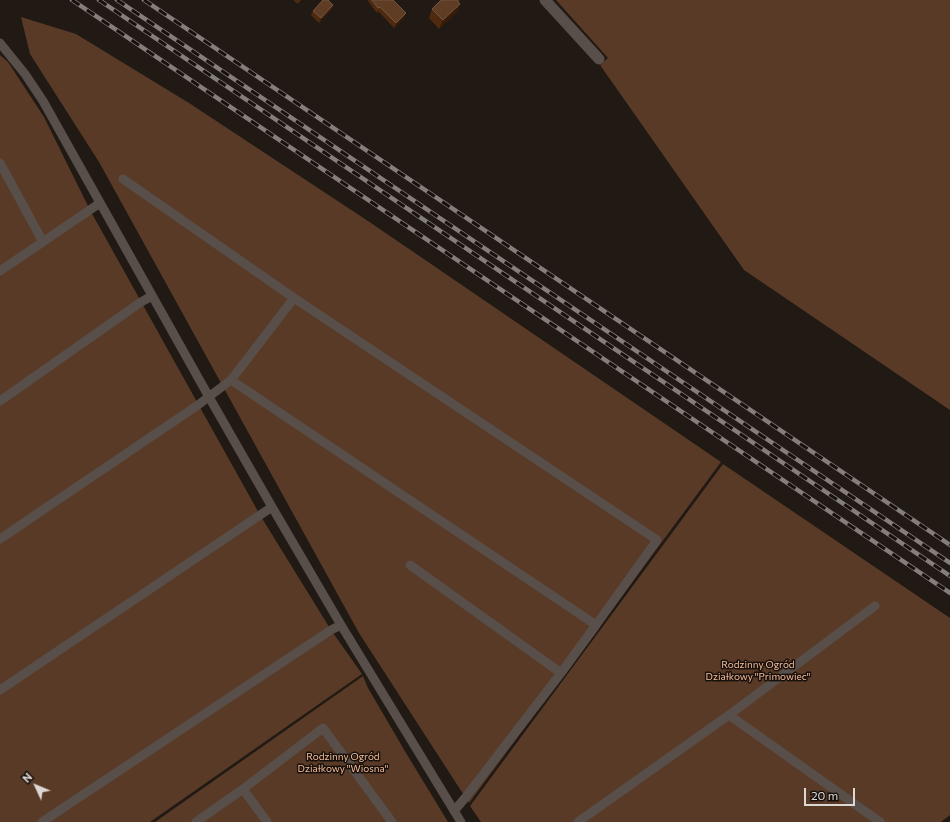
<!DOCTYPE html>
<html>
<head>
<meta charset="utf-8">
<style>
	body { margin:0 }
	#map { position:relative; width:950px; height:822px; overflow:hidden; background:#211914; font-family:Commissioner,sans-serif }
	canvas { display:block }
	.north { position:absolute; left:16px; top:766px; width:40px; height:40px; -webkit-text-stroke:3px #17100c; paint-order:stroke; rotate:314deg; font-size:11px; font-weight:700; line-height:16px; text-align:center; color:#ddd7d4 }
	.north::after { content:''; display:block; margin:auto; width:14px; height:18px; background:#ddd7d4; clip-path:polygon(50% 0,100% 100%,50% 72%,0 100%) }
	.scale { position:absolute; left:804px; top:788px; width:51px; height:18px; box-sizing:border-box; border:2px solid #ddd7d4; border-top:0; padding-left:5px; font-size:12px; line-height:14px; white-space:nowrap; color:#ddd7d4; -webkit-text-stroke:3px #17100c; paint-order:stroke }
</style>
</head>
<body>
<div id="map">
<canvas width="950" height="822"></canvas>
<div class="north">N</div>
<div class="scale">20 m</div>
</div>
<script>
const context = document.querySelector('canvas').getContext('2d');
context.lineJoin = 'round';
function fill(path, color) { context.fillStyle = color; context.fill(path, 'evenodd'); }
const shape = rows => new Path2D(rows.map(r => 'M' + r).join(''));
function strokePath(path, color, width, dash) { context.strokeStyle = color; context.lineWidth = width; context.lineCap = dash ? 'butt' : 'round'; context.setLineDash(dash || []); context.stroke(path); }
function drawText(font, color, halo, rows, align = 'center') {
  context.font = font + ' Commissioner,sans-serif'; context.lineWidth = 3; context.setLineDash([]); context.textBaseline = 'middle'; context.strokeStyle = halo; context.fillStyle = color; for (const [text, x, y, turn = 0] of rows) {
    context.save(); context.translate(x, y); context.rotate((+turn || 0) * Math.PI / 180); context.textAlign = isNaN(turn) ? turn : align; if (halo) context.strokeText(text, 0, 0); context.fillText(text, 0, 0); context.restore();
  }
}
const green = shape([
	[556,0,950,0,950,410,744,270,600,65,608,58],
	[21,17,76,34,189,103,371,223,721,462,469,803,359,633,99,162,30,54],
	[0,55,8,62,44,117,90,210,260,515,331,630,362,674,150,822,0,822],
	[723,464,950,618,950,815,941,822,481,822,470,806],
	[363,676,368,688,406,753,448,822,155,822]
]);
const service = shape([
	[0,43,25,74,43,101,209,397,272,507,341,625,461,822],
	[0,163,43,242],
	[123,179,294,298,657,540,596,625],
	[0,271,100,203],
	[231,380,294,298],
	[0,401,141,302,152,296],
	[0,539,198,405,231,380,596,625,561,673,465,798,454,811],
	[410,565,561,673],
	[0,690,272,507],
	[729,715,880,822],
	[42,822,331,630,341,625],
	[196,822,243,789],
	[267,822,243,789,323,728,392,822],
	[578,822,729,715,875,606]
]);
const minor = shape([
	[545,0,599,59]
]);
const rail = shape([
	[72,0,950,593],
	[99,0,950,576],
	[117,0,950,563],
	[144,0,950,545]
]);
const wall = shape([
	[293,0,301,0,298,4],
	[368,0,393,0,404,18,394,28,378,11,377,13,368,1],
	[441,0,460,0,458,2,460,4,457,12,439,29,429,18,432,9],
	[333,5,332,9,319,23,311,15,313,11]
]);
const shadedWall = shape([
	[460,4,457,12,439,29,443,20],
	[333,5,332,9,319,23,321,18],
	[406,13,404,18,394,28,396,23]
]);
const building = shape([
	[323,0,328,0,333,5,321,18,313,11,323,0],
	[372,0,393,0,406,13,396,23,380,7,378,8,372,0],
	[441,0,457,0,460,4,443,20,432,9,441,0]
]);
const parkNames = [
	["Rodzinny Ogród",758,665],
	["Działkowy \"Primowiec\"",758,677],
	["Rodzinny Ogród",343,757],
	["Działkowy \"Wiosna\"",343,769]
];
fill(green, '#593a26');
strokePath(service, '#584f4a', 9);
strokePath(minor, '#584f4a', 11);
strokePath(rail, '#857e7a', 4.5);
strokePath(rail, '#17100c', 3, [9]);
fill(wall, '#502a0f');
fill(shadedWall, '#371b08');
fill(building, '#5f3d24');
strokePath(building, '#735540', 1);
drawText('10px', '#f6bc98', '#17100c', parkNames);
</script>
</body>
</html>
